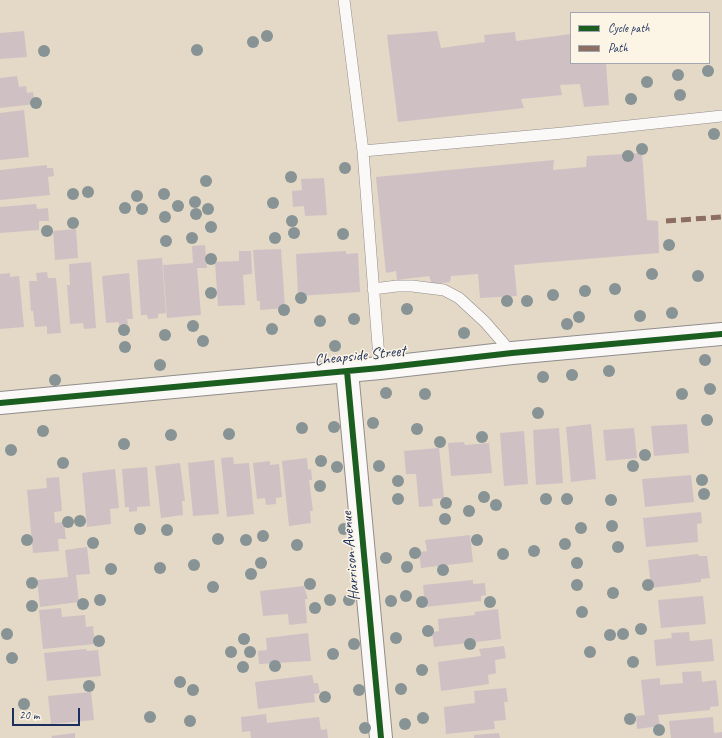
<!DOCTYPE html>
<html>
<head>
<meta charset="utf-8">
<style>
	body { margin:0 }
	#map { position:relative; width:722px; height:738px; overflow:hidden; background:#e4d8c7; font-family:Caveat,sans-serif }
	canvas { display:block }
	.legend { position:absolute; left:570px; top:12px; width:140px; height:52px; box-sizing:border-box; background:#fcf5e5; border:1px solid #a2a6af; margin:0; padding:5px 7px; list-style:none; font-size:12px; color:#1b2f5e }
	.legend li { display:flex; align-items:center; gap:8px; height:20px }
	.legend b { width:20px; border:1px solid #a2a6af }
	.scale { position:absolute; left:12px; top:708px; width:68px; height:18px; box-sizing:border-box; border:2px solid #1b2f5e; border-top:0; padding-left:5px; font-size:12px; line-height:14px; white-space:nowrap; color:#1b2f5e; -webkit-text-stroke:3px #fcf5e5; paint-order:stroke }
</style>
</head>
<body>
<div id="map">
<canvas width="722" height="738"></canvas>
<ul class="legend">
<li><b style="height:5px;background:#1b5e20"></b>Cycle path</li>
<li><b style="height:5px;background:#8d6e63"></b>Path</li>
</ul>
<div class="scale">20 m</div>
</div>
<script>
const context = document.querySelector('canvas').getContext('2d');
context.lineJoin = 'round';
function fill(path, color) { context.fillStyle = color; context.fill(path, 'evenodd'); }
const shape = rows => new Path2D(rows.map(r => 'M' + r).join(''));
function strokePath(path, color, width, dash) { context.strokeStyle = color; context.lineWidth = width; context.lineCap = dash ? 'butt' : 'round'; context.setLineDash(dash || []); context.stroke(path); }
function drawText(font, color, halo, rows, align = 'center') {
  context.font = font + ' Caveat,sans-serif'; context.lineWidth = 3; context.setLineDash([]); context.textBaseline = 'middle'; context.strokeStyle = halo; context.fillStyle = color; for (const [text, x, y, turn = 0] of rows) {
    context.save(); context.translate(x, y); context.rotate((+turn || 0) * Math.PI / 180); context.textAlign = isNaN(turn) ? turn : align; if (halo) context.strokeText(text, 0, 0); context.fillText(text, 0, 0); context.restore();
  }
}
const building = shape([
	[24,31,27,57,0,59,0,33],
	[437,31,441,48,485,42,484,35,515,32,516,41,571,34,571,63,606,63,609,105,584,107,580,84,560,85,562,95,521,99,524,108,398,122,387,35],
	[17,76,19,87,26,86,27,93,33,92,35,104,0,108,0,78],
	[24,110,29,157,0,160,0,113],
	[642,153,647,220,658,221,659,253,514,265,517,296,480,298,478,274,451,276,450,282,432,284,429,276,397,280,396,271,386,273,376,177,554,160,553,170,586,167,587,156],
	[47,165,47,168,53,168,54,176,48,177,50,195,0,200,0,170],
	[324,178,327,215,305,216,304,206,293,207,292,191,302,190,301,179],
	[36,204,37,209,48,208,49,221,39,221,39,230,0,233,0,207],
	[76,229,78,258,55,260,53,231],
	[205,245,207,268,197,268,201,315,167,318,163,265,193,263,192,246],
	[281,249,285,308,260,310,260,301,257,301,253,250],
	[239,251,251,251,252,274,243,275,245,305,218,306,215,262,239,261],
	[346,251,346,254,358,253,360,292,298,296,296,254],
	[162,258,166,313,158,314,158,318,148,319,147,315,141,315,137,260],
	[91,262,96,328,84,329,83,323,70,324,67,285,70,285,69,264],
	[47,272,48,278,56,278,61,333,47,334,47,326,35,327,33,311,31,311,29,281,37,281,36,273],
	[10,273,10,277,19,276,24,327,0,329,0,274],
	[129,273,133,319,127,319,128,324,119,325,119,322,106,323,102,276],
	[591,424,596,479,571,482,566,427],
	[687,424,689,453,654,456,651,426],
	[559,428,563,483,536,485,533,430],
	[634,428,637,458,606,461,603,430],
	[524,431,528,484,504,486,500,433],
	[464,442,465,445,489,443,492,473,451,476,448,443],
	[439,448,444,498,432,499,433,506,419,507,416,474,406,474,404,451],
	[233,457,234,464,249,463,254,514,227,517,221,458],
	[307,458,308,470,311,469,312,480,309,480,313,511,310,511,311,523,289,526,282,461],
	[214,460,219,514,193,516,188,463],
	[270,461,270,465,279,464,282,497,276,498,276,504,266,505,265,498,257,499,253,463],
	[180,463,185,501,182,501,183,515,161,518,155,466],
	[147,467,150,506,137,507,137,511,129,512,129,507,125,507,122,469],
	[115,469,119,508,110,509,111,524,87,527,82,473],
	[691,475,694,502,645,507,642,479],
	[59,477,62,511,54,512,55,523,64,522,66,539,58,539,59,551,33,553,27,490,47,488,46,478],
	[701,512,702,523,697,524,698,542,646,547,643,518],
	[470,535,473,562,421,568,419,552,427,551,425,540],
	[87,547,90,574,76,575,79,602,40,607,37,580,68,577,65,550],
	[698,554,699,556,707,556,710,578,701,579,701,582,651,588,648,560],
	[473,580,473,584,485,583,486,595,481,596,481,601,425,607,423,585],
	[304,586,308,599,305,599,307,623,289,625,288,614,263,616,260,591],
	[703,596,706,624,661,628,658,600],
	[61,608,62,617,85,615,86,627,93,626,95,644,43,649,39,610],
	[498,609,501,639,434,647,432,632,439,631,438,619,475,615,474,612],
	[689,632,690,641,712,639,714,661,656,666,654,640,672,638,671,633],
	[308,633,311,661,259,664,258,651,267,650,266,638],
	[504,646,506,658,495,660,496,673,488,675,489,684,441,691,438,662,481,656,479,649],
	[86,649,87,651,98,650,101,676,47,681,44,653],
	[701,671,702,682,716,680,719,706,710,707,710,710,658,715,660,726,637,729,636,716,645,715,641,680,660,678,660,685,683,683,682,672],
	[312,675,314,683,318,683,320,693,314,694,315,702,258,709,255,682],
	[506,688,508,702,504,702,506,720,494,721,495,729,446,734,444,707,475,703,474,691],
	[91,692,94,720,51,724,48,696],
	[266,714,267,723,319,717,321,730,327,729,328,738,251,738,250,731,242,732,241,717],
	[713,717,714,733,722,732,722,738,671,738,669,721],
	[75,733,75,738,52,738,51,736],
	[499,733,500,738,474,738,474,735]
]);
const lane = shape([
	[344,0,363,151,377,333,380,368],
	[363,151,563,133,722,116],
	[373,289,397,286,412,286,444,290,459,298,485,322,512,353]
]);
const street = shape([
	[347,371,381,738]
]);
const secondary = shape([
	[0,403,380,368,512,353,722,334]
]);
const quiet = shape([
	[666,221,722,217]
]);
const cycleway = shape([
	[347,371,381,738],
	[0,403,380,368,512,353,722,334]
]);
const trees = [
	[267,36],
	[253,42],
	[197,50],
	[44,51],
	[708,71],
	[678,75],
	[647,82],
	[680,95],
	[631,99],
	[36,103],
	[714,134],
	[642,149],
	[628,156],
	[345,168],
	[291,177],
	[206,181],
	[88,192],
	[73,194],
	[164,194],
	[137,196],
	[195,202],
	[273,203],
	[178,206],
	[125,208],
	[142,209],
	[208,209],
	[196,214],
	[165,217],
	[292,221],
	[73,223],
	[211,227],
	[47,231],
	[294,233],
	[343,234],
	[192,238],
	[275,238],
	[166,241],
	[669,245],
	[211,259],
	[652,274],
	[698,276],
	[615,289],
	[585,291],
	[211,293],
	[553,295],
	[301,298],
	[507,301],
	[527,301],
	[407,309],
	[284,310],
	[672,313],
	[640,316],
	[579,317],
	[354,319],
	[320,321],
	[567,324],
	[193,326],
	[272,329],
	[124,330],
	[464,333],
	[165,335],
	[203,341],
	[335,346],
	[125,347],
	[705,360],
	[160,365],
	[609,371],
	[572,375],
	[543,377],
	[55,380],
	[710,389],
	[386,393],
	[425,394],
	[682,394],
	[538,413],
	[707,420],
	[373,423],
	[334,427],
	[302,428],
	[417,429],
	[43,431],
	[229,434],
	[171,435],
	[482,437],
	[440,442],
	[124,444],
	[11,450],
	[645,455],
	[321,461],
	[63,463],
	[379,466],
	[633,466],
	[337,467],
	[702,480],
	[398,481],
	[320,486],
	[704,494],
	[484,497],
	[398,499],
	[546,499],
	[567,499],
	[611,500],
	[446,503],
	[496,505],
	[469,511],
	[445,519],
	[80,521],
	[68,522],
	[612,526],
	[581,528],
	[140,529],
	[344,529],
	[167,530],
	[263,536],
	[218,539],
	[27,540],
	[246,540],
	[477,540],
	[93,543],
	[565,544],
	[297,545],
	[618,547],
	[534,551],
	[415,553],
	[503,554],
	[386,558],
	[261,563],
	[577,563],
	[194,565],
	[407,567],
	[160,568],
	[111,569],
	[443,570],
	[251,574],
	[32,583],
	[310,584],
	[577,585],
	[648,585],
	[213,587],
	[613,593],
	[406,596],
	[100,600],
	[330,600],
	[349,600],
	[391,601],
	[422,602],
	[490,602],
	[83,604],
	[32,606],
	[315,608],
	[582,612],
	[641,629],
	[428,631],
	[7,634],
	[623,634],
	[610,635],
	[396,638],
	[244,639],
	[99,641],
	[354,644],
	[470,644],
	[231,652],
	[250,652],
	[590,652],
	[333,654],
	[12,658],
	[633,662],
	[275,666],
	[243,667],
	[422,670],
	[180,682],
	[89,686],
	[401,689],
	[193,690],
	[359,690],
	[325,697],
	[24,704],
	[150,717],
	[423,718],
	[630,719],
	[190,721],
	[405,724],
	[365,728],
	[659,730]
];
const streetNames = [
	["Cheapside Street",360,356,-6],
	["Harrison Avenue",351,556,-95]
];
fill(building, '#cfc1c3');
strokePath(lane, '#908d8c', 12);
strokePath(street, '#908d8c', 24);
strokePath(secondary, '#908d8c', 24);
strokePath(lane, '#fbf9f7', 11);
strokePath(street, '#fbf9f7', 22);
strokePath(secondary, '#fbf9f7', 22);
strokePath(quiet, '#8d6e63', 5, [10, 5]);
strokePath(cycleway, '#1b5e20', 6);
context.fillStyle = '#879394';
for (const [x, y] of trees) { context.beginPath(); context.arc(x, y, 6, 0, 2 * Math.PI); context.fill(); }
drawText('16px', '#1b2f5e', '#fcf5e5', streetNames);
</script>
</body>
</html>
